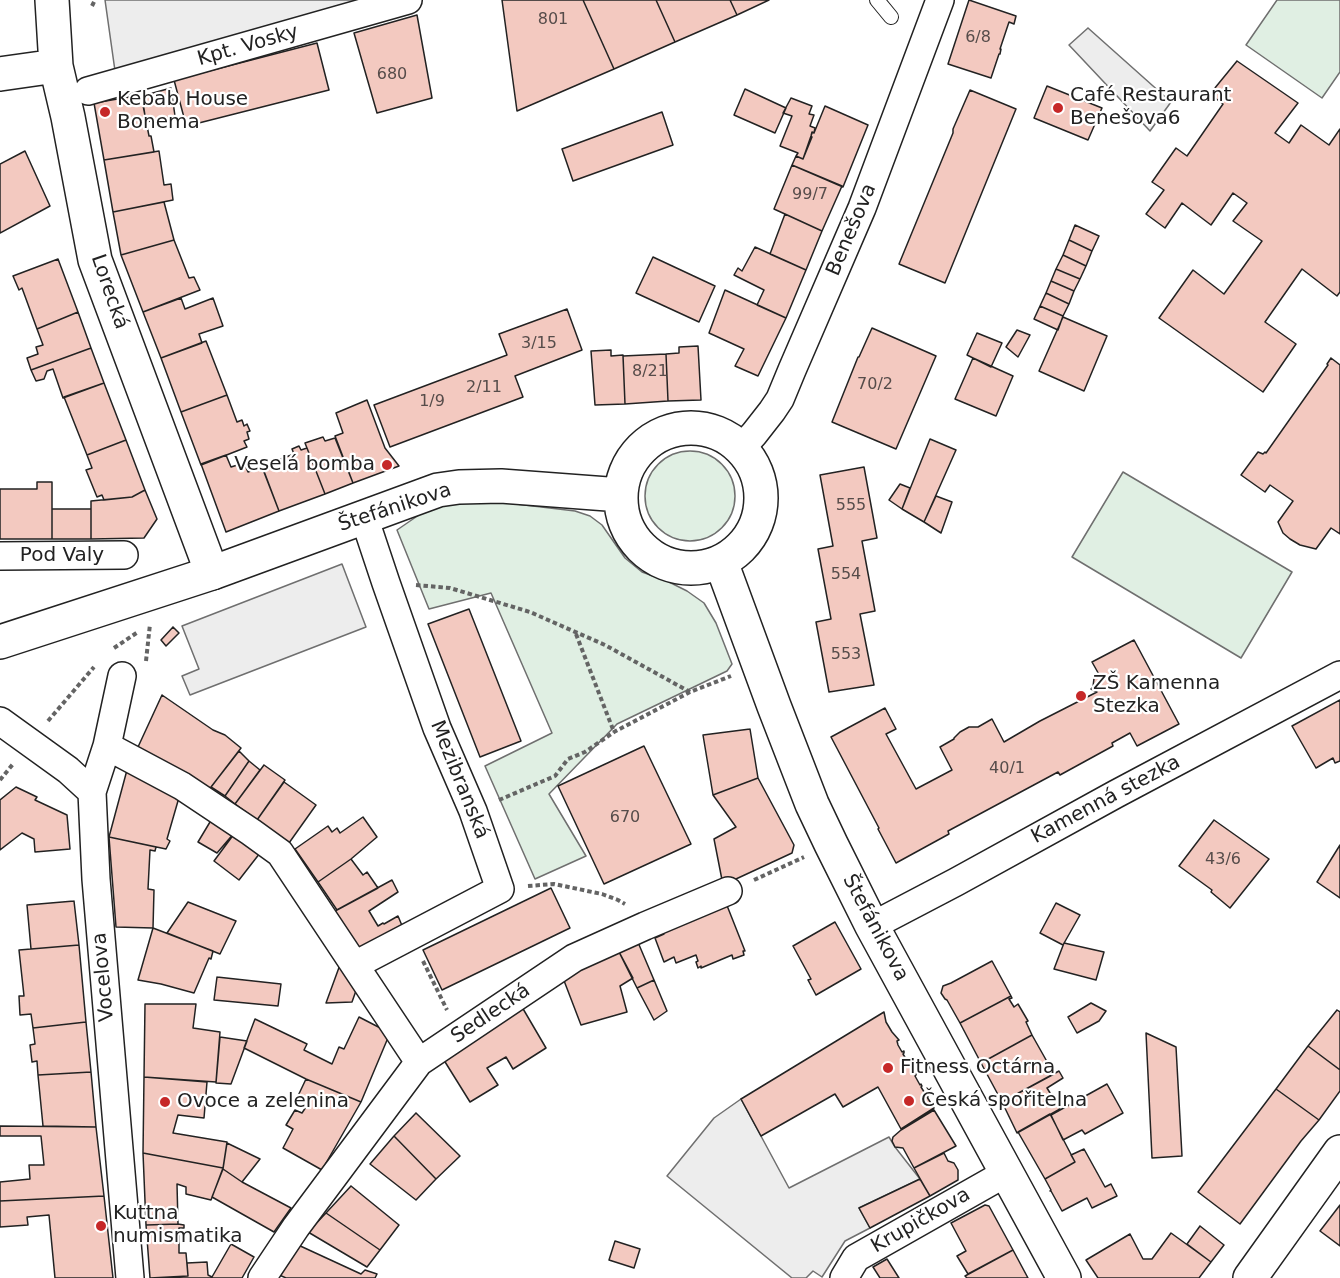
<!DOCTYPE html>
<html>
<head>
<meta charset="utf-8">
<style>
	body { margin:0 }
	canvas { display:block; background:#fff }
</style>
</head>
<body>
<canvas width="1340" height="1278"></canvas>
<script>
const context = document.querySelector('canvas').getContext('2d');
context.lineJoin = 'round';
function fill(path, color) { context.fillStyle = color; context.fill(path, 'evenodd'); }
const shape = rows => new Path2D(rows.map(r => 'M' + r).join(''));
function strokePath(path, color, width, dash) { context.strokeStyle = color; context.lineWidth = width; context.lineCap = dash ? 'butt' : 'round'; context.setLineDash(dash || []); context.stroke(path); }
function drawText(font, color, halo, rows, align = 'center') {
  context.font = font + ' "DejaVu Sans",sans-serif'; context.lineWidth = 4.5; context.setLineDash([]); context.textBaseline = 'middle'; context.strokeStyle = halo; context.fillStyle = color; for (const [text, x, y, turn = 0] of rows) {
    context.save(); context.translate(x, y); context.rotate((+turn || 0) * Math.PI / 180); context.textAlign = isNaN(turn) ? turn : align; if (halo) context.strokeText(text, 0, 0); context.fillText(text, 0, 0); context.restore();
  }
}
const green = shape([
	[1277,0,1340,0,1340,72,1322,98,1246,45,1277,0],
	'645 496a45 45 0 1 1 90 0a45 45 0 1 1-90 0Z',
	[1123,472,1292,572,1241,658,1072,557,1123,472],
	[474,499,575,511,590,516,602,525,625,558,642,572,667,581,687,591,704,603,716,623,732,664,727,671,617,724,549,794,586,856,535,879,485,766,552,733,491,593,429,609,397,530,429,508,474,499]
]);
const parking = shape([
	[105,0,392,0,116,78,105,0],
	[1088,28,1171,102,1150,131,1069,45,1088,28],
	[342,564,366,627,190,695,182,676,199,669,182,626,342,564],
	[741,1099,789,1188,889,1137,895,1147,920,1179,859,1208,870,1228,845,1241,822,1277,813,1271,806,1278,792,1278,667,1176,714,1118,741,1099]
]);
const building = shape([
	[502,0,583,0,614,69,517,111,502,0],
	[583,0,656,0,675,42,614,69,583,0],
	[656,0,730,0,737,15,675,42,656,0],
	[730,0,769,0,737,15,730,0],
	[969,0,1016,16,1014,24,1009,22,1000,49,1001,49,1000,54,999,54,991,78,948,64,969,0],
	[417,15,432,98,377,113,354,33,417,15],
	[317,43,329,90,187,126,186,125,174,80,317,43],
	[1237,61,1298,103,1275,133,1289,143,1301,125,1329,145,1340,129,1340,292,1337,296,1302,269,1265,322,1296,344,1263,392,1159,318,1193,270,1224,294,1262,241,1233,221,1247,203,1233,193,1211,225,1182,203,1165,228,1146,214,1164,190,1152,182,1176,148,1187,156,1223,104,1210,94,1237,61],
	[1047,86,1102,108,1088,140,1034,118,1047,86],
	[171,88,175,116,146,122,142,96,171,88],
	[745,89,786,108,775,133,734,115,745,89],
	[970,90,1016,109,945,283,899,264,953,133,953,129,970,90],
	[141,95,149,136,151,136,154,152,104,160,94,103,141,95],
	[791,98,812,106,809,114,814,115,810,126,815,128,814,133,812,132,811,136,803,159,796,156,798,153,780,146,792,116,783,113,791,98],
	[825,106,868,125,843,187,792,165,796,156,803,159,812,137,811,136,812,133,812,132,814,133,825,106],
	[662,112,673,145,573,181,562,149,662,112],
	[25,151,50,206,0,233,0,164,25,151],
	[159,151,164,185,171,184,173,200,113,212,104,160,159,151],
	[792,165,842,186,822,231,774,209,792,165],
	[164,202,174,240,121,255,113,212,164,202],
	[785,214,822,231,806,270,770,254,785,214],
	[1075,225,1099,236,1092,251,1069,240,1075,225],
	[174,240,189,278,194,277,200,290,143,312,121,255,174,240],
	[1069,240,1092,251,1086,266,1063,255,1069,240],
	[755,247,806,270,786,318,757,305,764,290,734,275,738,268,742,271,755,247],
	[1063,255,1086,266,1080,279,1056,269,1063,255],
	[653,257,715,286,699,322,636,293,653,257],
	[58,259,78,312,37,329,22,288,19,290,13,276,58,259],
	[1056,269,1080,279,1074,291,1051,281,1056,269],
	[1051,281,1074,291,1069,304,1046,293,1051,281],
	[725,290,786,318,758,376,735,366,744,349,709,333,725,290],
	[1046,293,1069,304,1063,316,1040,306,1046,293],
	[181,298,185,309,213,298,223,326,199,334,202,343,161,358,143,312,181,298],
	[1040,306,1063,316,1058,330,1034,319,1040,306],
	[567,309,582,350,515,376,523,397,390,447,374,405,507,355,499,334,567,309],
	[78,312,91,348,31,370,27,358,38,354,36,347,43,345,37,329,78,312],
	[1063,317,1107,336,1084,391,1039,371,1063,317],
	[872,328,936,356,896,449,832,422,858,357,859,357,872,328],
	[1017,330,1030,335,1018,357,1006,347,1017,330],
	[977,333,1002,343,991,367,967,355,977,333],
	[206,341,227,395,181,412,161,358,206,341],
	[698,346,701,400,668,401,666,354,679,353,679,347,698,346],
	[91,348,104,383,63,398,53,369,47,371,44,379,36,381,31,370,91,348],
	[611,350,611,356,623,355,625,404,595,405,591,351,611,350],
	[666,354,668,401,625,404,623,356,666,354],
	[973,358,1013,376,996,416,955,399,973,358],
	[1331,358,1340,365,1340,534,1331,528,1316,549,1300,545,1290,539,1283,533,1278,522,1293,501,1270,485,1265,492,1241,475,1258,452,1263,454,1265,452,1266,453,1328,365,1327,364,1331,358],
	[104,383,126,440,87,455,64,397,104,383],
	[227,395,237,422,242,420,244,426,247,424,250,431,247,432,249,439,244,441,247,447,201,465,181,412,227,395],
	[367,400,385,448,399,466,353,483,335,436,343,433,336,413,367,400],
	[323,437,325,441,335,438,353,483,325,494,305,443,323,437],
	[930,439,956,450,924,522,902,509,930,439],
	[126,440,145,490,132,497,104,500,102,495,97,497,86,470,92,468,87,455,126,440],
	[299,446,301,450,307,448,325,494,279,511,262,466,294,454,292,449,299,446],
	[226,455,231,467,244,463,248,472,262,467,279,511,226,532,201,464,226,455],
	[864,467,877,538,862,541,875,611,860,614,874,685,829,692,816,622,831,619,818,549,833,546,820,475,864,467],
	[37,482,52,482,52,539,0,539,0,489,37,489,37,482],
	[900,484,910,488,902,509,889,500,900,484],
	[145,490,157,519,144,538,91,539,91,501,132,497,145,490],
	[936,496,952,502,941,533,924,522,936,496],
	[52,509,91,509,91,539,52,539,52,509],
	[469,609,521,741,480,757,428,624,469,609],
	[173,627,179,633,166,646,161,640,173,627],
	[1134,640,1179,724,1137,746,1130,733,1112,743,1113,746,1060,775,1058,772,948,831,949,834,896,863,878,829,879,828,831,737,885,708,896,729,886,734,916,789,952,770,940,747,954,739,954,738,960,732,969,727,978,727,992,719,1004,742,1040,721,1097,692,1091,689,1093,687,1094,678,1101,678,1092,662,1134,640],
	[162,695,213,730,225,735,241,748,208,791,138,747,162,695],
	[1340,700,1340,761,1335,763,1333,758,1316,768,1292,726,1340,700],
	[750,729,758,778,713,795,703,735,750,729],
	[644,746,691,844,604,884,558,786,644,746],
	[239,751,249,761,225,796,211,787,239,751],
	[249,761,260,770,235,804,225,796,249,761],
	[264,765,285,780,257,820,235,804,264,765],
	[127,770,180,794,167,839,170,841,166,849,109,837,127,770],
	[758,778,794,845,792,853,723,885,714,839,736,827,713,795,758,778],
	[284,782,316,805,289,843,257,820,284,782],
	[16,787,37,797,35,800,67,815,70,849,35,852,34,839,22,833,0,850,0,800,16,787],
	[213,817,235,832,217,853,198,842,213,817],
	[363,817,377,837,351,859,318,882,295,849,328,826,332,832,337,828,340,833,363,817],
	[1214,820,1269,859,1230,908,1211,892,1212,890,1179,866,1214,820],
	[234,834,260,853,239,880,214,861,234,834],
	[109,837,156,847,155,851,150,850,148,889,154,890,153,928,116,927,109,837],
	[1340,845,1340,898,1317,882,1340,845],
	[351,859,363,875,367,872,378,888,337,910,318,882,351,859],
	[392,880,398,892,369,911,378,926,383,923,384,924,398,916,403,928,359,952,335,911,392,880],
	[551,888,570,928,442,990,423,950,551,888],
	[74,901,79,945,31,949,27,905,74,901],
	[188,902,236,921,220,954,167,933,188,902],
	[726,903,745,951,743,951,744,955,733,959,732,955,701,968,701,966,698,968,696,962,698,961,696,955,676,963,674,957,664,962,655,938,664,934,662,929,726,903],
	[1056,903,1080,915,1063,945,1040,933,1056,903],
	[835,922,861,969,816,995,808,980,811,979,793,946,835,922],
	[153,928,213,951,211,959,209,958,194,993,161,984,138,980,153,928],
	[637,940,654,980,637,988,617,948,637,940],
	[1064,943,1104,952,1096,980,1054,969,1064,943],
	[79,945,86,1022,33,1028,31,1014,20,1015,19,996,24,996,19,950,79,945],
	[617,948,633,978,620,986,627,1012,581,1025,563,978,617,948],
	[992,961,1011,996,960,1023,947,1000,945,999,941,993,943,986,951,983,992,961],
	[341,962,358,985,352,1002,326,1003,341,962],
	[217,977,281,984,278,1006,214,1000,217,977],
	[654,980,667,1011,654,1020,637,988,654,980],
	[1011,996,1012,998,1009,999,1014,1007,1018,1004,1028,1021,1026,1022,1032,1035,981,1063,960,1023,1011,996],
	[1091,1003,1106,1011,1099,1021,1077,1033,1068,1017,1091,1003],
	[145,1004,196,1004,193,1028,220,1032,216,1082,144,1077,145,1004],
	[522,1007,546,1048,513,1069,506,1057,487,1068,498,1085,470,1102,442,1057,522,1007],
	[1337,1010,1340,1012,1340,1070,1308,1046,1337,1010],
	[884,1012,886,1022,892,1032,899,1040,897,1041,898,1045,902,1052,904,1051,904,1053,903,1054,909,1064,910,1063,909,1065,914,1074,916,1073,916,1075,915,1076,920,1085,921,1084,922,1086,921,1087,926,1095,927,1095,928,1097,927,1097,934,1108,901,1129,878,1087,843,1107,835,1094,761,1136,741,1099,884,1012],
	[359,1017,390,1033,361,1102,306,1079,244,1048,255,1019,307,1044,304,1050,332,1064,339,1047,344,1049,359,1017],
	[86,1022,91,1072,38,1075,37,1061,32,1062,30,1045,35,1044,33,1028,86,1022],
	[1146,1033,1176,1047,1182,1156,1152,1158,1146,1033],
	[1032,1035,1054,1074,1002,1102,981,1063,1032,1035],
	[220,1037,247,1041,231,1084,216,1083,220,1037],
	[1308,1046,1340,1070,1340,1091,1319,1120,1276,1089,1308,1046],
	[1059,1071,1063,1078,1047,1088,1060,1109,1017,1133,1002,1102,1059,1071],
	[91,1072,96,1127,43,1126,38,1075,91,1072],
	[144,1077,207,1082,204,1118,178,1115,173,1133,227,1142,223,1168,143,1153,144,1077],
	[306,1079,361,1102,322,1170,283,1148,293,1129,286,1125,295,1110,302,1113,308,1104,297,1098,306,1079],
	[1107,1084,1123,1113,1085,1134,1082,1130,1063,1140,1051,1115,1107,1084],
	[1276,1089,1319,1120,1301,1141,1240,1224,1198,1192,1276,1089],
	[934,1110,956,1146,914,1168,903,1148,895,1147,892,1141,893,1137,901,1130,934,1110],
	[416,1113,460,1156,436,1179,394,1136,416,1113],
	[1050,1114,1075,1162,1045,1179,1018,1132,1050,1114],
	[0,1126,96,1127,104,1196,0,1201,0,1182,30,1179,29,1165,44,1165,41,1136,0,1136,0,1126],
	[394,1136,436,1179,416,1200,370,1164,394,1136],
	[227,1143,260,1159,242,1182,223,1169,227,1143],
	[1084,1149,1105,1187,1111,1184,1117,1196,1092,1208,1087,1198,1062,1211,1051,1191,1050,1191,1051,1190,1045,1179,1075,1162,1071,1155,1084,1149],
	[143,1153,223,1168,211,1200,186,1194,186,1187,177,1184,178,1224,146,1225,143,1153],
	[944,1153,948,1161,954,1163,958,1170,958,1180,930,1196,914,1168,944,1153],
	[223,1169,242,1182,291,1208,274,1232,212,1197,223,1169],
	[920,1179,930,1196,870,1228,859,1208,920,1179],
	[351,1186,399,1225,380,1250,326,1213,351,1186],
	[104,1196,113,1278,55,1278,49,1215,27,1217,28,1225,0,1227,0,1201,104,1196],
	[985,1205,989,1206,1013,1250,968,1274,957,1256,966,1251,951,1223,985,1205],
	[1340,1205,1340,1246,1320,1231,1340,1205],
	[326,1213,380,1250,367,1267,308,1232,326,1213],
	[178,1224,184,1225,184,1228,179,1228,179,1253,186,1253,188,1276,150,1278,146,1225,178,1224],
	[1200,1226,1224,1245,1211,1262,1187,1244,1200,1226],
	[1171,1233,1211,1262,1199,1278,1098,1278,1086,1260,1130,1234,1143,1259,1152,1259,1171,1233],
	[615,1241,640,1249,634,1268,609,1260,615,1241],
	[231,1244,254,1257,242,1278,154,1278,188,1276,187,1263,207,1262,208,1275,212,1277,231,1244],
	[296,1244,361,1274,365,1270,377,1274,375,1278,286,1278,277,1274,296,1244],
	[1013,1250,1028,1278,967,1278,965,1276,1013,1250],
	[887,1259,899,1278,880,1278,873,1267,887,1259]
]);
const path = shape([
	[92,6,95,0],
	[416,585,450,588,530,612,605,645,690,692],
	[576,634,614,732],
	[114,648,138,632],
	[146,661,150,624],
	[48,721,94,667],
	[0,780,13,764],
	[499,800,555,776,568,759,585,752,614,732,690,692,731,676],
	[754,880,804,857],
	[528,886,554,884,602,894,618,900,625,904],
	[423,961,447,1010]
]);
const lane = shape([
	[877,0,891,17]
]);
const street = shape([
	[88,91,408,0],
	[741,448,754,434,772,411,780,399,792,370,862,208,940,0],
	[0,556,124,555],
	[122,676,107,746,92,792,96,879,130,1278],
	[0,721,68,770,92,792],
	[107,746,182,786,251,832,280,853,419,1062],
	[872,926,956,882,1116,794,1340,675],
	[355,965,500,889,473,811,437,728,386,583,364,517],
	[262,1278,296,1227,419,1062,574,958,645,926,728,891],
	[844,1278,856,1258,1006,1173]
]);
const secondary = shape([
	[52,0,56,66,68,117,95,260,212,573],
	[0,74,56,66]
]);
const primary = shape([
	'621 498a70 70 0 1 1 140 0a70 70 0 1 1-140 0Z',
	[721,562,774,706,812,804,831,844,872,926,1064,1278],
	[0,642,212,573,438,490,459,487,501,486,621,495],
	[1250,1278,1340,1152]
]);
const markers = [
	[1058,108,6,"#c62828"],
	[105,112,6,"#c62828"],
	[387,465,6,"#c62828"],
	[1081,696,6,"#c62828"],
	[888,1068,6,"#c62828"],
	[909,1101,6,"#c62828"],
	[165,1102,6,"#c62828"],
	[101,1226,6,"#c62828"]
];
const numberNames = [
	["801",553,20],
	["6/8",978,38],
	["680",392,75],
	["99/7",810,195],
	["3/15",539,344],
	["8/21",650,372],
	["70/2",875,385],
	["2/11",484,388],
	["1/9",432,402],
	["555",851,506],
	["554",846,575],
	["553",846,655],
	["40/1",1007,769],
	["670",625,818],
	["43/6",1223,860]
];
const streetNames = [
	["Kpt. Vosky",248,46,-16],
	["Benešova",852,230,-67],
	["Lorecká",109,292,71],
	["Štefánikova",395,508,-18],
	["Pod Valy",62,556],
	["Mezibranská",459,780,68],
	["Kamenná stezka",1106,800,-28],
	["Štefánikova",875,928,62],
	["Vocelova",104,977,-95],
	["Sedlecká",491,1014,-34],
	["Krupičkova",921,1221,-30]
];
const poiNames = [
	["Café Restaurant",1070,96],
	["Benešova6",1070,119],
	["Kebab House",117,100],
	["Bonema",117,123],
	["Veselá bomba",375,465,"right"],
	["ZŠ Kamenna",1093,684],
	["Stezka",1093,707],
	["Fitness Octárna",900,1068],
	["Česká spořitelna",921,1101],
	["Ovoce a zelenina",177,1102],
	["Kuttna",113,1214],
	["numismatika",113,1237]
];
fill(green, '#e0efe3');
strokePath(green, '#6f6f6f', 1.5);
fill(parking, '#ededed');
strokePath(parking, '#6f6f6f', 1.5);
fill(building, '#f3c9c0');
strokePath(building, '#222', 1.5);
strokePath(lane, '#222', 16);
strokePath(street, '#222', 30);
strokePath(secondary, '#222', 36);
strokePath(primary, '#222', 36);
strokePath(path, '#646464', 4, [4.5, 3]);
strokePath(lane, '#fff', 14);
strokePath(street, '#fff', 27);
strokePath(secondary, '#fff', 33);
strokePath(primary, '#fff', 33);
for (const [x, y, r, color] of markers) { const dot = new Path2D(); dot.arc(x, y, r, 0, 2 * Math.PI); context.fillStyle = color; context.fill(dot); strokePath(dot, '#fff', 2); }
drawText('16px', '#564c4a', null, numberNames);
drawText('20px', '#222', '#fff', streetNames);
drawText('20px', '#222', '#fff', poiNames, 'left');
</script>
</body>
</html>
